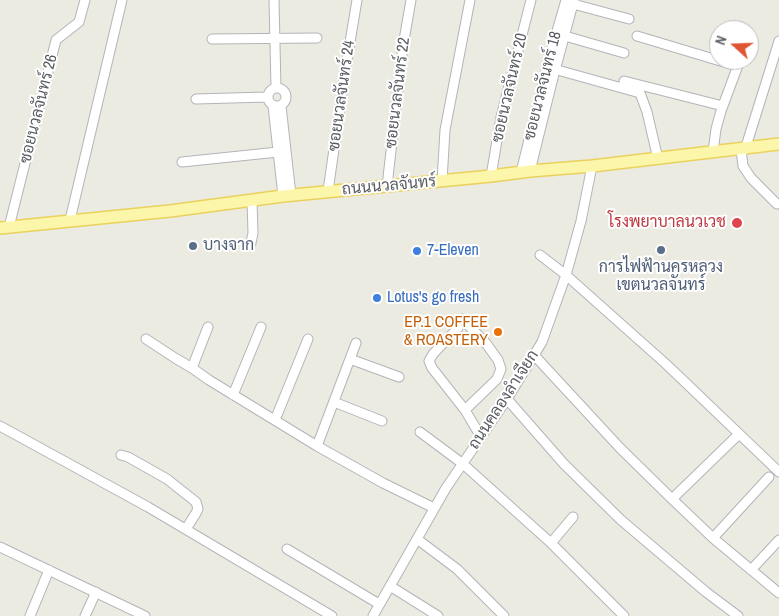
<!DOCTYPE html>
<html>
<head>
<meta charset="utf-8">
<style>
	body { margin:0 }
	#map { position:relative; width:779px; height:616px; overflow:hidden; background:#ecebe2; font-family:"Archivo Narrow",sans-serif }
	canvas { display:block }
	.north { position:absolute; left:709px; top:20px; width:50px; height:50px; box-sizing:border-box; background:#fff; border:1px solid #bdbec0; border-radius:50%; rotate:290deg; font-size:14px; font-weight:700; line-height:20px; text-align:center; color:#5a5d62 }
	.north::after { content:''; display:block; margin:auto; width:18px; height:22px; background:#e05434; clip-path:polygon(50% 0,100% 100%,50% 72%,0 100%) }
</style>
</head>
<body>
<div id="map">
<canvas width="779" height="616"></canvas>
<div class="north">N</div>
</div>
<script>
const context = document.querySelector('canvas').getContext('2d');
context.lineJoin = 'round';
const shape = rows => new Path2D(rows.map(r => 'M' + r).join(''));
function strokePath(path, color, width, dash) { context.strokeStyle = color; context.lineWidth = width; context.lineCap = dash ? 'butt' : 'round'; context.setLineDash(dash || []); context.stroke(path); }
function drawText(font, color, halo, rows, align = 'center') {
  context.font = font + ' "Archivo Narrow",Sarabun,sans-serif'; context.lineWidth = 4; context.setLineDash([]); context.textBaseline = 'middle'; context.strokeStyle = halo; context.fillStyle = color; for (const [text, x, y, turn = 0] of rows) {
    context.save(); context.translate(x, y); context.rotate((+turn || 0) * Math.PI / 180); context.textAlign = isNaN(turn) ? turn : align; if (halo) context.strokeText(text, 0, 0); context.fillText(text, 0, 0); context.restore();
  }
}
const minor = shape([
	[274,0,276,88],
	[573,4,629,19],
	[565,36,624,53],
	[637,36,737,66],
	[212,39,317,38],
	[561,71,640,93,647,112,658,159],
	[624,81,723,106],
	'268 97a9 9 0 1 1 18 0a9 9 0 1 1-18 0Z',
	[196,99,267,97],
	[273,106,283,196],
	[281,106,291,195],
	[741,149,743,166,751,178,777,204],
	[746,149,748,140,779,41],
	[713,152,716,129,721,111,740,60],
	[182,162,278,152],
	[530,171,553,78,574,0],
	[521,172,549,59,566,0],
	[491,176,501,117,531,0],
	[442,181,445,130,470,0],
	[387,186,403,46,411,0],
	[328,191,345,72,357,0],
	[70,220,122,0],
	[9,227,56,40,79,22,85,0],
	[251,243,253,233,252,200],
	[540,255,566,275,666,364,779,472],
	[462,319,485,342,498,360,501,369,497,379,465,410,481,437],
	[458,328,433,354,429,361,432,368,465,410],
	[146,339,175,358,192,368,209,380,317,446,383,483,434,508],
	[534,355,620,448,672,499,713,538,779,593],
	[350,359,399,377],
	[192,368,208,327],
	[233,395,261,327],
	[507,399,564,464,621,520,706,592,738,616],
	[334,402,382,421],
	[275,420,308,339],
	[0,426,148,507,332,616],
	[420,432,463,464,551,543,624,616],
	[317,446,356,343],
	[121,455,128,457,167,479,196,502,198,509,196,513,186,529],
	[672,499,739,434],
	[713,538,769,477],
	[417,539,457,569,504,616],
	[551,543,573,517],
	[0,547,145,616],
	[287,549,379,604],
	[751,570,779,540],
	[390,586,438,616],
	[30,616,49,570],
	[85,616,96,592],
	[373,616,446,488,507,399,542,342,566,275,581,221,592,166]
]);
const major = shape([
	[0,228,170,211,283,196,491,176,530,171,592,166,779,144]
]);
const markers = [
	[737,223,6,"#e0444e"],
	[193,246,5,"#5c6f8a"],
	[661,250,5,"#5c6f8a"],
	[417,251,5,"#3f7fe0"],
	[377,298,5,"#3f7fe0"],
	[498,332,5,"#e8710a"]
];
const streetNames = [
	["ซอยนวลจันทร์ 18",543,86,-76],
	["ซอยนวลจันทร์ 20",510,88,-77],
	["ซอยนวลจันทร์ 22",398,93,-83],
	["ซอยนวลจันทร์ 24",342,96,-82],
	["ซอยนวลจันทร์ 26",39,109,-76],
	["ถนนนวลจันทร์",389,186,-5],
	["ถนนคลองลำเจียก",504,400,-57]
];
const healthNames = [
	["โรงพยาบาลนวเวช",726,223]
];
const serviceNames = [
	["บางจาก",203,246],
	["การไฟฟ้านครหลวง",661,268,"center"],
	["เขตนวลจันทร์",661,286,"center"]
];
const shopNames = [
	["7-Eleven",427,251],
	["Lotus's go fresh",387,298]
];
const foodNames = [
	["EP.1 COFFEE",488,323],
	["& ROASTERY",488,341]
];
strokePath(minor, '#b3b4b9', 11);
strokePath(major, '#ead15d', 14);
strokePath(minor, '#fff', 9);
strokePath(major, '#fbf6a9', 11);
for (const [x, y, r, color] of markers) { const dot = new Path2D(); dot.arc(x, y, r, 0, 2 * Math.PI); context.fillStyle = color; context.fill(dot); strokePath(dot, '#fff', 2); }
drawText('16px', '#5a5d62', '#fff', streetNames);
drawText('16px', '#be3a42', '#fff', healthNames, 'right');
drawText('16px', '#4e5e75', '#fff', serviceNames, 'left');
drawText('16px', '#366cbe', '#fff', shopNames, 'left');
drawText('16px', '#c56008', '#fff', foodNames, 'right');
</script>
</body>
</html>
